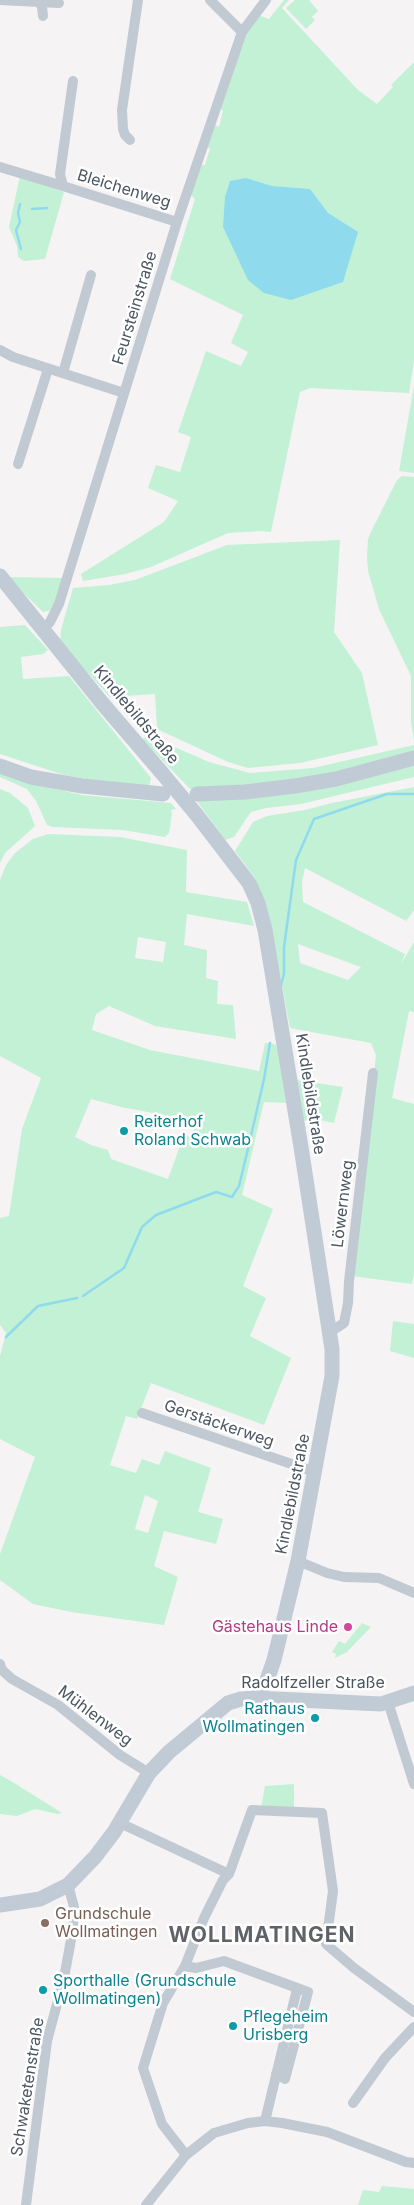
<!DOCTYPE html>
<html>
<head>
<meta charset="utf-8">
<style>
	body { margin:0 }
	canvas { display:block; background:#f5f3f3 }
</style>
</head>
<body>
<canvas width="414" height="2205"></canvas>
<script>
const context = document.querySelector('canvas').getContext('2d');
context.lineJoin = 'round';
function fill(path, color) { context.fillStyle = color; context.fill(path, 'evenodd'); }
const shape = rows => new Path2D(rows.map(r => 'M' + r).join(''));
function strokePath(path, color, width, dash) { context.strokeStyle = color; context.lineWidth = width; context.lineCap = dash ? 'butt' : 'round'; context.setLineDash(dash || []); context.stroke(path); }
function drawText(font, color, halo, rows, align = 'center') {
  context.font = font + ' Inter,sans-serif'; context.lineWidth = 5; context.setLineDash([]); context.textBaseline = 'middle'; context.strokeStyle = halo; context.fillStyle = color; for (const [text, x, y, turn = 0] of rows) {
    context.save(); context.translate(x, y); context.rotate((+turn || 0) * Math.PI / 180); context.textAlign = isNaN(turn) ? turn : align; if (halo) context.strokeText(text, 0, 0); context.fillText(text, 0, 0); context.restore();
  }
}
const green = shape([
	[284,0,289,0,282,8,358,90,377,104,393,87,391,85,414,62,414,361,409,393,310,388,300,392,271,532,261,531,228,533,151,567,125,574,83,581,81,574,164,522,178,501,148,488,156,465,180,472,191,437,178,432,206,351,241,366,248,352,231,343,243,315,170,279,195,199,187,191,196,165,205,165,210,149,203,143,210,123,219,127,223,111,216,105,255,14,269,19],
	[295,0,309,0,318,11,312,17,315,20,306,29,286,8],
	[20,176,64,192,45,259,24,261,18,257,17,246,9,227],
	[414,386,414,473,399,471],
	[402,476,414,477,414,741,411,722,411,676,379,609,368,571,367,557,368,539,371,532,397,480],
	[340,540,334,632,362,673,378,745,300,763,248,768,228,762,157,729,155,694,110,697,60,643,61,630,73,588,109,585,135,580,227,545],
	[7,577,63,578,58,599,51,610,43,612],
	[25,625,48,650,43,654,21,657,23,679,69,676,151,778,149,786,97,781,64,775,0,754,0,627],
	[149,736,209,762,250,773,313,768,414,745,414,751,300,782,190,789,142,739],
	[414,763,414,777,301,804,266,808,251,812,234,837,225,840,197,801,236,799],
	[0,772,24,782,82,795,171,803,176,809,171,810,172,814,169,833,165,837,123,830,53,827,47,825,36,801,27,789,0,777],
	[414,787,414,910,406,921,305,868,302,882,303,902,405,954,401,964,414,942,414,1012,409,1011,392,1098,414,1104,414,1274,412,1284,352,1276,376,1055,371,1043,290,1028,268,913,255,878,235,851,253,822,267,816,305,810,332,803],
	[298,944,355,965,361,967,348,980,300,963],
	[0,789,10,793,28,808,35,826,5,853,0,863],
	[48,834,120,837,187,850,186,892,247,902,254,926,187,914,184,945,207,950,206,978,218,981,217,1004,233,1005,236,1039,155,1026,109,1006,96,1014,92,1030,150,1050,259,1071,265,1043,274,1044,277,1046,286,1103,264,1102,242,1195,273,1209,243,1286,266,1298,250,1336,291,1358,264,1425,151,1383,137,1419,126,1416,110,1465,136,1473,142,1459,159,1465,165,1451,211,1468,198,1512,223,1519,216,1544,164,1531,154,1566,178,1577,164,1625,71,1612,33,1604,0,1580,0,1554,35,1457,0,1439,0,1356,6,1333,0,1325,0,1218,9,1216,22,1129,41,1078,0,1056,0,880,6,865,15,853,33,839],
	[138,937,166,942,163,962,135,958],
	[91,1099,121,1107,196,1121,192,1137,184,1135,168,1179,111,1159,108,1150,91,1145,75,1137],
	[145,1495,158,1501,148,1533,135,1529],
	[296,1080,343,1087,334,1123,316,1119,303,1121],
	[393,1321,414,1324,414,1358,390,1351],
	[362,1623,371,1627,347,1652,335,1658,336,1654,332,1652,339,1641,345,1644],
	[0,1775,11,1781,62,1813,58,1814,35,1809,17,1816,0,1814],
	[294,1784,294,1807,261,1808,265,1786],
	[382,2186,414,2189,414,2205,358,2205,363,2190,379,2192]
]);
const water = shape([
	[246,178,272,186,310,189,328,213,358,232,343,282,291,300,264,293,248,280,223,227,225,197,230,181]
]);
const stream = shape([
	[20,204,18,213,20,222,16,230,21,249],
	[32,209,47,208],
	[281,985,284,974,284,947,296,860,314,819,387,794,414,794],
	[83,1296,124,1268,142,1227,156,1215,216,1192,232,1197,239,1186,248,1149,264,1079,270,1043],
	[6,1337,38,1306,77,1298]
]);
const minor = shape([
	[0,0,59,3],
	[210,0,242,32],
	[39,2,42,7,43,16],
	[73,81,60,174,63,186,177,222],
	[130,140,125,135,123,129,122,110,138,0],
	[0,167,63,186],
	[0,350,13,357,124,393],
	[63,373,91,275],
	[18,464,48,369],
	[43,629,50,622,59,604,177,222,242,32,266,0],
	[330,1332,344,1323,348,1303,349,1281,373,1073],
	[142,1413,315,1472],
	[298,1561,327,1573,344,1577,379,1578,414,1593],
	[0,1664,2,1670,12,1679,58,1705,120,1755,149,1773],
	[388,1702,414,1784],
	[120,1823,229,1874],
	[185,1966,204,1918,223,1880,229,1874,252,1810,322,1813,333,1891,326,1944,354,1968,414,2012],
	[353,2103,385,2058,414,2027],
	[265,2121,297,1989],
	[186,2155,162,2124,143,2068,163,2003,185,1966,196,1968,224,1961,308,1992,285,2079,276,2074],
	[26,2205,47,2041,64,1978,73,1929,74,1907,68,1885],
	[146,2205,186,2155,214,2133,248,2123,265,2121,282,2123,327,2132,406,2162,414,2163]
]);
const secondary = shape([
	[0,576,102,703,162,773],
	[0,766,31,777,82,786,163,794],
	[197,794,245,792,295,786,336,779,414,758],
	[196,814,249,883,258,903,265,930,301,1147,332,1349,332,1376,298,1561,274,1660,267,1680,256,1698],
	[0,1905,40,1899,68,1885,95,1857,114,1832,149,1773,169,1752,228,1703,241,1699,256,1698,381,1704,414,1693]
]);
const secondaryBridge = shape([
	[162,773,196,814]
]);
const markers = [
	[124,1131,5,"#0f9aa8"],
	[348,1627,5,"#d1479c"],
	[315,1718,5,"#0f9aa8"],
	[45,1923,5,"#8d6e63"],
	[43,1990,5,"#0f9aa8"],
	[233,2026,5,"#0f9aa8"]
];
const streetNames = [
	["Bleichenweg",124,189,17],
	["Feursteinstraße",135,308,-73],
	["Kindlebildstraße",136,715,50],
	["Kindlebildstraße",310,1094,81],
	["Löwernweg",343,1204,-83],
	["Gerstäckerweg",219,1424,19],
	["Kindlebildstraße",293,1494,-79],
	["Radolfzeller Straße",313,1683],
	["Mühlenweg",95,1716,37],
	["Schwaketenstraße",28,2087,-81]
];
const cultureNames = [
	["Reiterhof",134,1122],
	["Roland Schwab",134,1140],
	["Rathaus",305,1709,"right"],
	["Wollmatingen",305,1727,"right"],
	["Sporthalle (Grundschule",53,1981],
	["Wollmatingen)",53,1999],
	["Pflegeheim",243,2017],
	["Urisberg",243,2035]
];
const hotelNames = [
	["Gästehaus Linde",338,1627]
];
const educationNames = [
	["Grundschule",55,1914],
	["Wollmatingen",55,1932]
];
const districtNames = [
	["WOLLMATINGEN",262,1936]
];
fill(green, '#c3f1d5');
fill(water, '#90daee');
strokePath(stream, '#90daee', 2.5);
strokePath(minor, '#c1cad2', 10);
strokePath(secondary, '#c1cbd6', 15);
strokePath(secondaryBridge, '#c1cbd6', 15);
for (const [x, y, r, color] of markers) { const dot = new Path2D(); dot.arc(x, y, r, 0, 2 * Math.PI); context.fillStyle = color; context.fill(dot); strokePath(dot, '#fff', 2); }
drawText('16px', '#4a5661', '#fff', streetNames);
drawText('16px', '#0d838f', '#fff', cultureNames, 'left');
drawText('16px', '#b23c85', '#fff', hotelNames, 'right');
drawText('16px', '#785e54', '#fff', educationNames, 'left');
context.letterSpacing = '1px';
drawText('bold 21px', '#5f6368', '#fff', districtNames);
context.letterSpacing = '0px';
</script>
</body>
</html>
